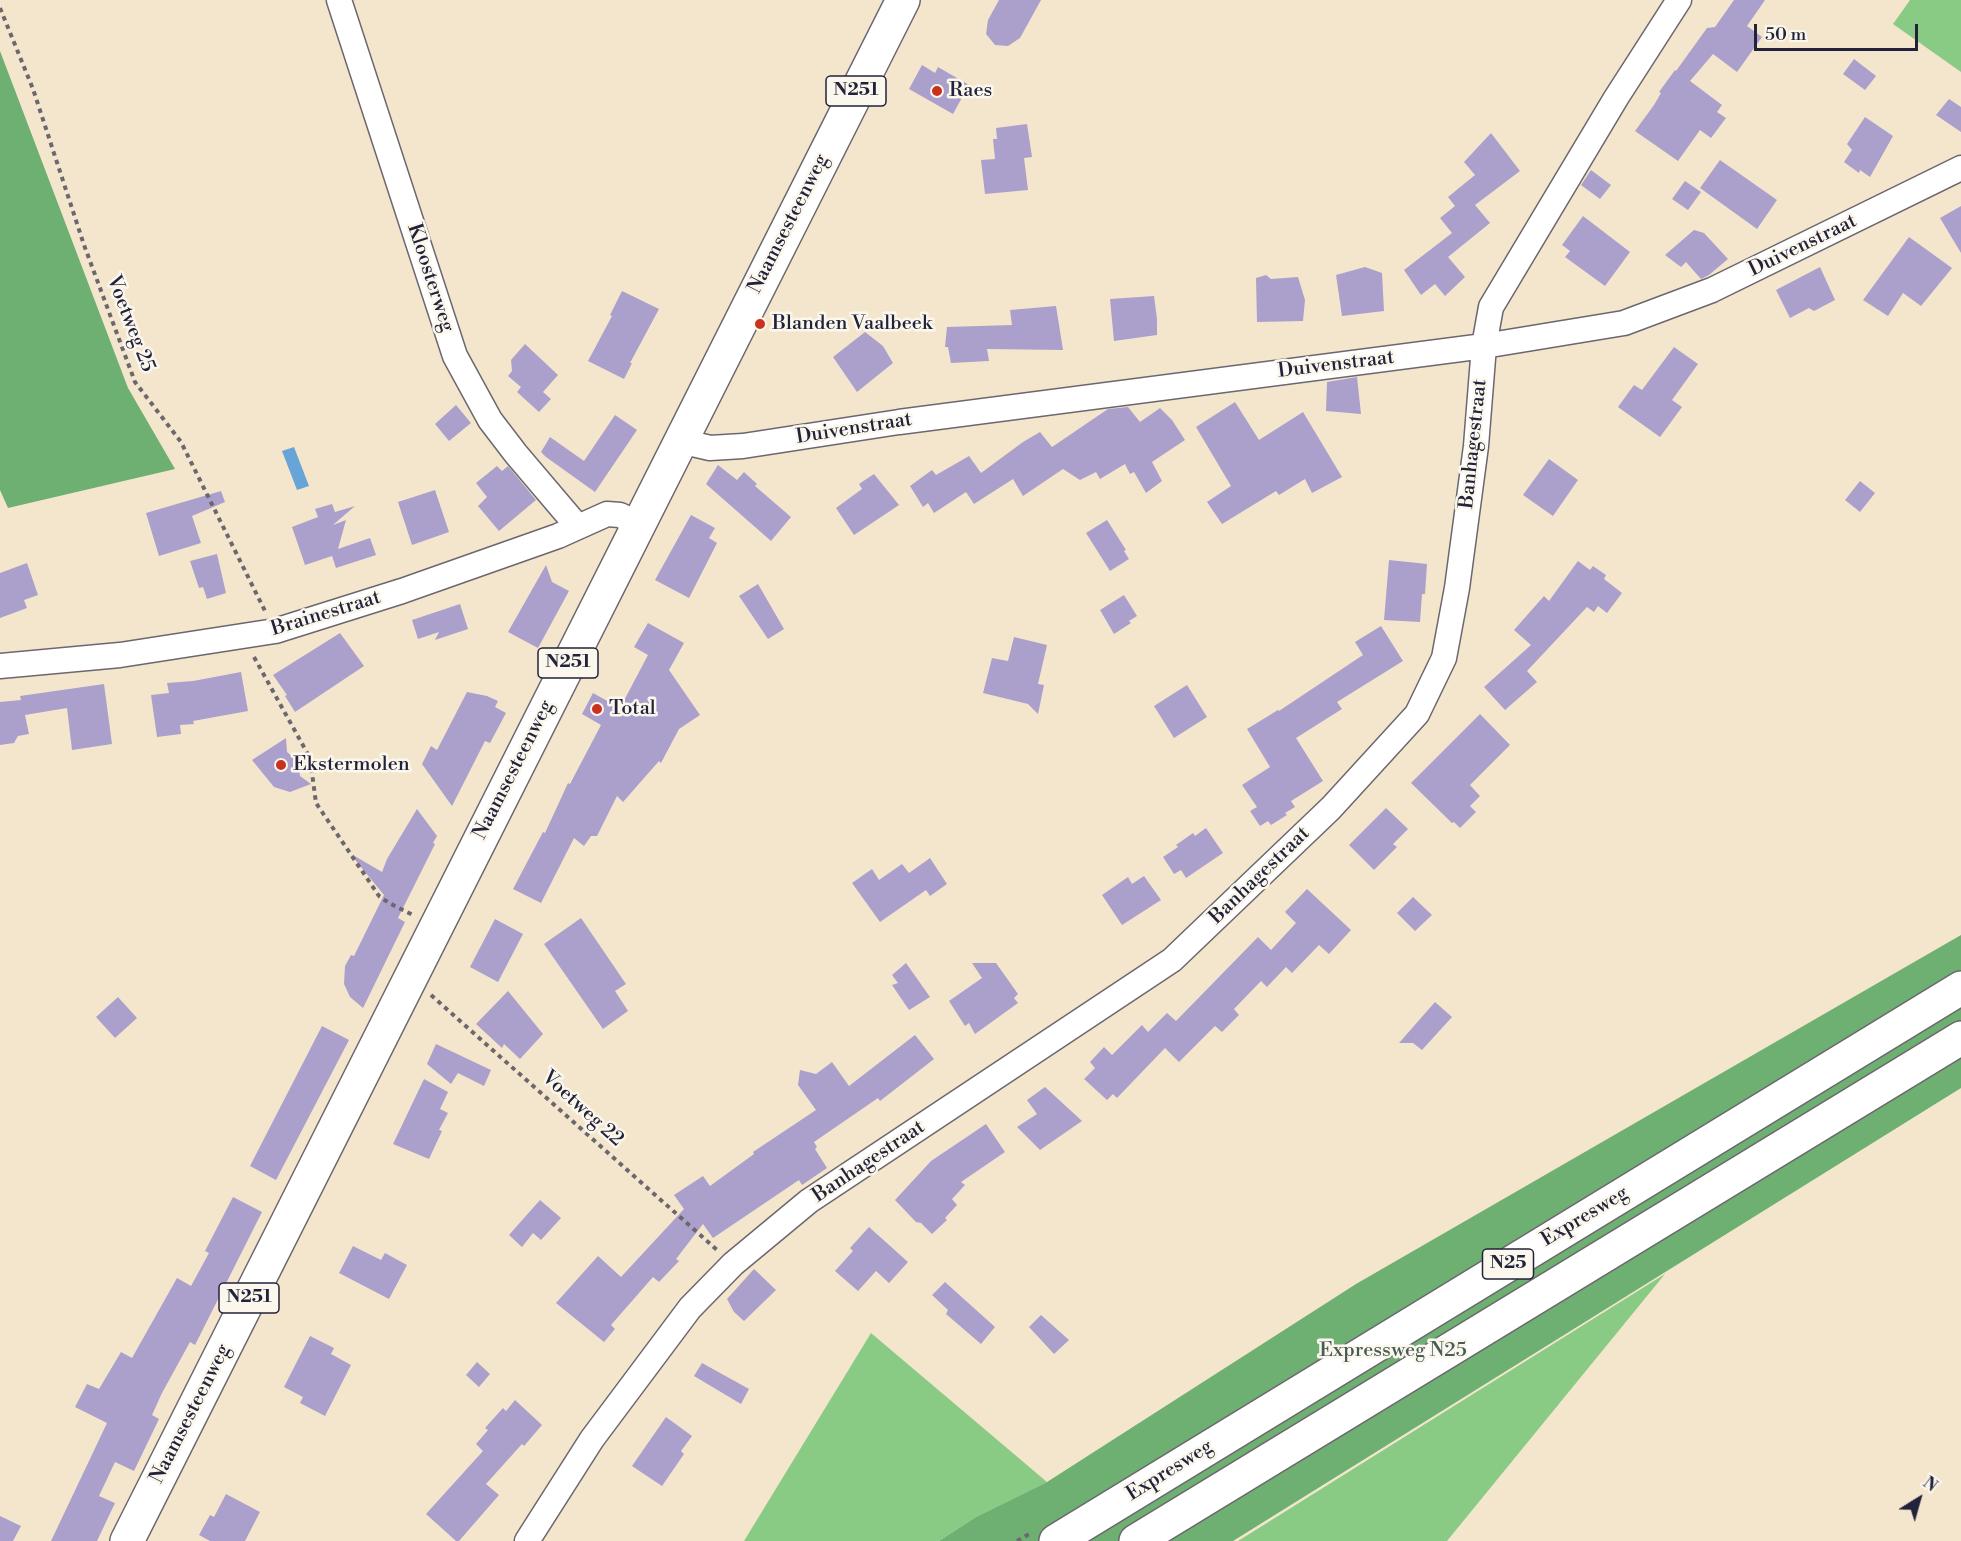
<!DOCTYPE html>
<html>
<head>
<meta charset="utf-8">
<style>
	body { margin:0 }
	#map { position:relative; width:1961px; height:1541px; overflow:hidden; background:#f4e6cd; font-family:"Libre Bodoni",serif }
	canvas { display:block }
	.north { position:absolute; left:1889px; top:1469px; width:60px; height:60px; -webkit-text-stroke:4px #fbf7ec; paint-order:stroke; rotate:37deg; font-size:16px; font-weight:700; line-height:24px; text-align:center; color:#22223b }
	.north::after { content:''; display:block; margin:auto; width:21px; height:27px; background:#22223b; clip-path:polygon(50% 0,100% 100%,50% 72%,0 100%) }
	.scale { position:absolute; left:1754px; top:24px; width:164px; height:27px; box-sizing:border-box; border:3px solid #22223b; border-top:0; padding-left:8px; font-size:18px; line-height:21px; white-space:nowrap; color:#22223b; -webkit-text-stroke:4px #fbf7ec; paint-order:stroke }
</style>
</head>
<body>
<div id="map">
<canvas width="1961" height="1541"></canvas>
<div class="north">N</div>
<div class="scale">50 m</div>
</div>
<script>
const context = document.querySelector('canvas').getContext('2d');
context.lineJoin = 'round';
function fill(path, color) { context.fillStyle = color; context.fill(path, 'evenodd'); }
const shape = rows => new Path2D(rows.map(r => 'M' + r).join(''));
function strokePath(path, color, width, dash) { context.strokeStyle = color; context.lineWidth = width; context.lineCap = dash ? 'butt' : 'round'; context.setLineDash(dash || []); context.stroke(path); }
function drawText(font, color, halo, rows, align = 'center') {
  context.font = font + ' "Libre Bodoni",serif'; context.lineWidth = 5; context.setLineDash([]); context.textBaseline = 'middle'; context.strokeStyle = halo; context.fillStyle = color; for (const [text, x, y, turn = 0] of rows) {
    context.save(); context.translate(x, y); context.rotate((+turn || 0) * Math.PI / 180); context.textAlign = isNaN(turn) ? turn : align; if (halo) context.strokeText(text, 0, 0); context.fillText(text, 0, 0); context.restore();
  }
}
const green = shape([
	[1910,0,1961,0,1961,72,1893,24],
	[1665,1274,1447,1541,1238,1541],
	[871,1333,1047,1482,976,1517,939,1541,744,1541]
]);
const forest = shape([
	[0,51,128,388,175,469,8,508,0,490],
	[1961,935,1961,1088,1233,1541,939,1541,976,1517,1047,1482,1356,1284]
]);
const water = shape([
	[294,447,309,486,297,490,282,451]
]);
const building = shape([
	[999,0,1041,0,1020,38,1008,46,995,45,986,34,988,20],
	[1734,0,1765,0,1747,26,1762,37,1737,72,1713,54,1690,81,1722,105,1717,112,1726,118,1711,138,1700,130,1678,161,1635,131,1654,105,1661,93,1659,92,1675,70,1676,71,1707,28,1715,27],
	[1854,59,1876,76,1865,90,1843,74],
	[922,65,935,73,938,67,969,85,953,114,909,89],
	[1949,99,1961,107,1961,132,1936,115],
	[1865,117,1893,136,1870,177,1860,170,1859,173,1844,162,1852,150,1847,144],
	[1027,124,1032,157,1024,158,1028,190,985,194,981,160,995,159,993,139,997,139,996,128],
	[1491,133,1520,171,1475,205,1490,223,1448,257,1465,277,1445,296,1435,284,1421,295,1404,270,1452,233,1440,218,1455,206,1448,197,1475,175,1464,162],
	[1720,160,1777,200,1757,229,1700,188],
	[1591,170,1611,185,1600,199,1581,185],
	[1685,181,1701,192,1688,210,1672,199],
	[1961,206,1961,253,1940,218],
	[1583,216,1630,252,1605,286,1565,257,1570,251,1562,245],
	[1694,230,1704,233,1728,259,1709,275,1701,279,1686,262,1681,267,1665,255],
	[1909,237,1952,268,1921,306,1903,293,1888,316,1863,300],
	[1365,267,1382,273,1384,311,1342,316,1336,275],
	[1820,267,1835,300,1814,311,1809,308,1790,318,1776,290],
	[1266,275,1271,279,1298,277,1305,300,1303,321,1257,322,1256,278],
	[622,291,659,309,630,363,632,363,624,379,588,361,612,316,610,315],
	[1154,296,1157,319,1157,335,1114,341,1110,299],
	[1056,306,1063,350,987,349,989,361,951,363,948,347,945,347,947,327,1012,325,1010,310],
	[865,332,883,346,893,363,857,392,833,357],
	[525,344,558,375,543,392,551,399,539,412,517,392,521,387,508,376,512,371,511,360],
	[1674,347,1698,364,1672,400,1682,407,1660,437,1618,407,1634,385,1642,390],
	[1357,377,1361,414,1326,411,1327,382],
	[1235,402,1259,440,1303,412,1342,477,1312,493,1305,479,1279,495,1276,491,1222,524,1207,502,1231,486,1196,427],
	[456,405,471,423,449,441,435,424],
	[1128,407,1140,422,1160,408,1172,420,1185,440,1152,462,1162,481,1146,493,1134,472,1130,474,1125,464,1100,479,1096,472,1080,480,1063,469,1023,496,1013,479,974,504,966,492,934,513,928,503,923,507,910,486,932,470,936,475,969,456,981,473,1023,442,1040,432,1052,447,1108,409],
	[615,415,637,430,595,492,546,457,541,452,550,437,584,461],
	[1549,459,1578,480,1553,516,1523,495],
	[718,465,737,480,744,472,757,484,755,486,791,517,771,541,706,484],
	[497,466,502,471,508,466,536,500,499,531,478,506,487,497,476,483],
	[874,474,899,505,854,535,836,508,862,489,859,484],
	[1860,481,1875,493,1860,512,1845,500],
	[435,490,449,532,412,545,398,502],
	[221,491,225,502,192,516,201,543,159,556,146,513],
	[332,504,335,512,355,506,333,525,346,520,338,549,370,538,376,555,336,568,332,556,305,565,292,527,318,517,315,509],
	[691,515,715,528,709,538,717,543,689,598,655,580],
	[1107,520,1126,550,1124,551,1129,559,1110,571,1086,533],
	[217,554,226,593,207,599,203,587,199,588,190,561],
	[1389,560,1427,564,1425,594,1422,594,1420,622,1384,620],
	[1578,561,1590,570,1593,566,1606,575,1604,579,1622,593,1607,613,1598,606,1594,612,1587,607,1527,671,1537,682,1505,710,1484,687,1531,645,1514,630,1544,596,1549,601],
	[27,563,38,595,24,600,27,608,0,618,0,573],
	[546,565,552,582,569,591,538,648,508,632],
	[758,584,784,629,768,639,739,596],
	[1124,595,1137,616,1129,621,1131,623,1114,634,1100,610],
	[460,604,468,629,435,640,439,632,418,639,412,620],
	[648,623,684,643,669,670,700,715,679,729,661,763,659,761,623,802,617,796,597,836,591,836,584,846,574,838,541,903,513,889,543,832,545,833,568,783,570,784,601,725,582,714,593,693,620,708,648,655,634,647],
	[1381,626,1403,661,1337,702,1342,709,1296,738,1323,781,1291,801,1295,807,1285,813,1287,815,1271,825,1268,821,1260,826,1250,811,1257,807,1242,785,1270,767,1247,729,1278,710,1279,711,1363,655,1355,642],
	[340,633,364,666,295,712,285,696,287,695,273,675],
	[1014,637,1047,645,1038,684,1044,685,1038,714,1028,704,983,693,992,658,1008,661],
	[241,672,248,711,193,721,194,724,180,725,181,734,157,737,151,695,169,693,167,683,193,681],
	[104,684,112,744,72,750,67,708,25,715,29,734,18,736,14,743,0,745,0,702,21,700,20,696],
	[1187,685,1207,717,1174,738,1154,706],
	[467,692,487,696,498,701,495,707,506,713,490,743,485,741,452,806,422,764,431,746,437,750],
	[1480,714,1510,745,1470,785,1480,796,1470,806,1476,812,1460,828,1454,822,1452,823,1411,783],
	[286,738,287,752,298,761,300,776,311,784,290,792,274,787,252,760],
	[1386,808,1408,829,1393,844,1397,847,1374,870,1349,845],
	[417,809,437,836,433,843,435,844,398,918,405,922,363,1008,350,997,344,984,345,966,351,955,354,956,384,895,352,856,353,855,382,872,387,859],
	[1206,828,1223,853,1186,878,1181,870,1174,874,1163,857,1178,847,1176,845,1193,833,1195,836],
	[930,858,947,884,930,896,926,890,880,922,852,883,872,869,879,880,902,864,909,873],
	[1144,876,1161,900,1122,925,1102,895,1128,877,1132,884],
	[1307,889,1351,930,1329,954,1319,945,1292,973,1286,967,1267,987,1261,981,1234,1009,1239,1015,1222,1032,1215,1026,1179,1062,1165,1048,1117,1098,1113,1094,1107,1100,1084,1079,1095,1068,1090,1062,1104,1047,1112,1055,1142,1025,1148,1032,1167,1013,1176,1021,1258,937,1271,950,1296,923,1285,912],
	[1413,897,1432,915,1415,931,1397,913],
	[581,918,626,984,615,991,628,1011,603,1029,544,944],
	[495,919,523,934,498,982,470,967],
	[906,963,930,997,909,1010,892,985,898,983,892,975],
	[972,963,996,963,1018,994,1014,998,1018,1003,975,1034,969,1023,965,1026,949,1001,982,978],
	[508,991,543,1034,520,1059,504,1044,502,1048,476,1024],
	[118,997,137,1018,115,1038,96,1017],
	[1435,1002,1452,1017,1422,1050,1413,1043,1399,1043],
	[322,1026,349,1040,276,1180,250,1166],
	[915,1035,934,1059,880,1101,878,1098,814,1142,817,1147,815,1149,827,1168,802,1185,799,1180,713,1238,703,1224,676,1259,679,1261,659,1282,653,1277,611,1325,615,1329,604,1342,556,1303,598,1256,621,1277,684,1209,674,1195,703,1176,710,1186,754,1154,753,1152,816,1110,798,1085,800,1070,816,1074,832,1062,849,1086],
	[436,1044,491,1070,484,1086,458,1073,451,1084,427,1064],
	[424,1079,448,1092,440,1109,448,1113,439,1130,442,1131,429,1159,393,1144],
	[1045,1087,1082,1121,1040,1150,1017,1127,1037,1114,1027,1100],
	[986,1124,1005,1152,961,1182,965,1185,952,1199,957,1205,945,1218,947,1220,932,1234,921,1223,916,1222,895,1200,931,1161],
	[233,1197,262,1212,195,1345,190,1342,162,1393,152,1415,159,1419,134,1471,115,1462,99,1496,115,1503,97,1541,51,1541,107,1423,75,1407,87,1384,99,1389,121,1352,132,1358,177,1278,191,1286,209,1253,205,1251],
	[540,1200,561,1218,541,1240,533,1233,522,1247,509,1235],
	[869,1227,908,1262,889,1283,876,1271,858,1291,835,1271,853,1251,850,1248],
	[353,1246,381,1260,385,1253,407,1265,389,1299,339,1273],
	[754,1269,776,1290,744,1321,734,1312,727,1299],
	[945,1282,995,1327,981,1344,946,1314,948,1310,932,1295],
	[1041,1315,1069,1340,1054,1354,1029,1327],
	[310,1336,334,1348,331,1354,351,1365,325,1416,300,1403,303,1397,284,1387],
	[477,1362,490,1374,479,1387,466,1375],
	[702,1363,749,1389,741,1404,694,1376],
	[515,1400,542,1425,524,1446,522,1444,486,1484,499,1495,459,1541,456,1541,426,1514,483,1451,476,1444,488,1430,485,1428,503,1408,506,1411],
	[666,1417,692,1436,681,1451,684,1454,662,1486,632,1466],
	[226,1494,260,1512,245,1541,210,1541,199,1535,210,1515,214,1517],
	[0,1516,21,1526,13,1541,0,1541]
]);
const path = shape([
	[0,8,33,89,84,245,135,382,181,442,265,611],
	[254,657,310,758,316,803,379,896,389,903,413,915],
	[431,995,717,1250],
	[1017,1541,1031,1533]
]);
const street = shape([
	[339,0,455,356,490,420,516,454,578,527],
	[680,441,710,448,743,446,899,422,1484,346,1624,323,1712,290,1961,168],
	[0,666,120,655,275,631,402,591,558,536,607,514,620,515,638,524],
	[527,1541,592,1439,690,1308,733,1264,809,1201,1172,960,1331,808,1417,714,1444,658,1457,588,1476,446,1484,346,1491,307,1616,98,1679,0]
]);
const primary = shape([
	[127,1541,903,0]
]);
const highway = shape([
	[1056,1541,1961,988],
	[1136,1541,1961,1038]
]);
const markers = [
	[937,91,6,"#c8321e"],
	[760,324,6,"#c8321e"],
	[597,709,6,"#c8321e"],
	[281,765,6,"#c8321e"]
];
const shields = [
	[856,91,60],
	[568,663,60],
	[1508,1264,51],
	[249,1298,60]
];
const shieldNames = [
	["N251",856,91],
	["N251",568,663],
	["N25",1508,1264],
	["N251",249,1298]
];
const poiNames = [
	["Raes",949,91],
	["Blanden Vaalbeek",772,324],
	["Total",609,709],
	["Ekstermolen",293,765]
];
const streetNames = [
	["Naamsesteenweg",789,224,-63],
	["Duivenstraat",1803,246,-26],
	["Kloosterweg",430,278,72],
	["Voetweg 25",130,324,69],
	["Duivenstraat",1336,365,-7],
	["Duivenstraat",854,429,-9],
	["Banhagestraat",1474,444,-84],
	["Brainestraat",326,614,-17],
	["Naamsesteenweg",514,770,-63],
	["Banhagestraat",1260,876,-44],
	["Voetweg 22",582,1109,42],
	["Banhagestraat",869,1162,-34],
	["Expresweg",1585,1217,-31],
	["Naamsesteenweg",191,1414,-63],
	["Expresweg",1170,1471,-32]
];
const parkNames = [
	["Expressweg N25",1393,1351]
];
fill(green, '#89cb84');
fill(forest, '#6eaf72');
fill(water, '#67a4d8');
fill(building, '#aaa0cb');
strokePath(street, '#6c676e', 27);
strokePath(primary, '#6c676e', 36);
strokePath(highway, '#6c676e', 36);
strokePath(path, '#6c676e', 4, [4.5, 4.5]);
strokePath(street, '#fff', 24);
strokePath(primary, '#fff', 33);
strokePath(highway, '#fff', 33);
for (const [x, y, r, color] of markers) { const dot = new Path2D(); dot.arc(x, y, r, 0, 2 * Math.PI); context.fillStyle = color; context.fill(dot); strokePath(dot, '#fbf7ec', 2); }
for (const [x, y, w] of shields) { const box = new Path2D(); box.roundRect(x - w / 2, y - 15, w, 30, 4.5); context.fillStyle = '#fbf7ec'; context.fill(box); strokePath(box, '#22223b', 1.5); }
drawText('bold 18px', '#22223b', null, shieldNames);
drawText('20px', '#22223b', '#fbf7ec', poiNames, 'left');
drawText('20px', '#22223b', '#fbf7ec', streetNames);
drawText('20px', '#465d55', '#fbf7ec', parkNames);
</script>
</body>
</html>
